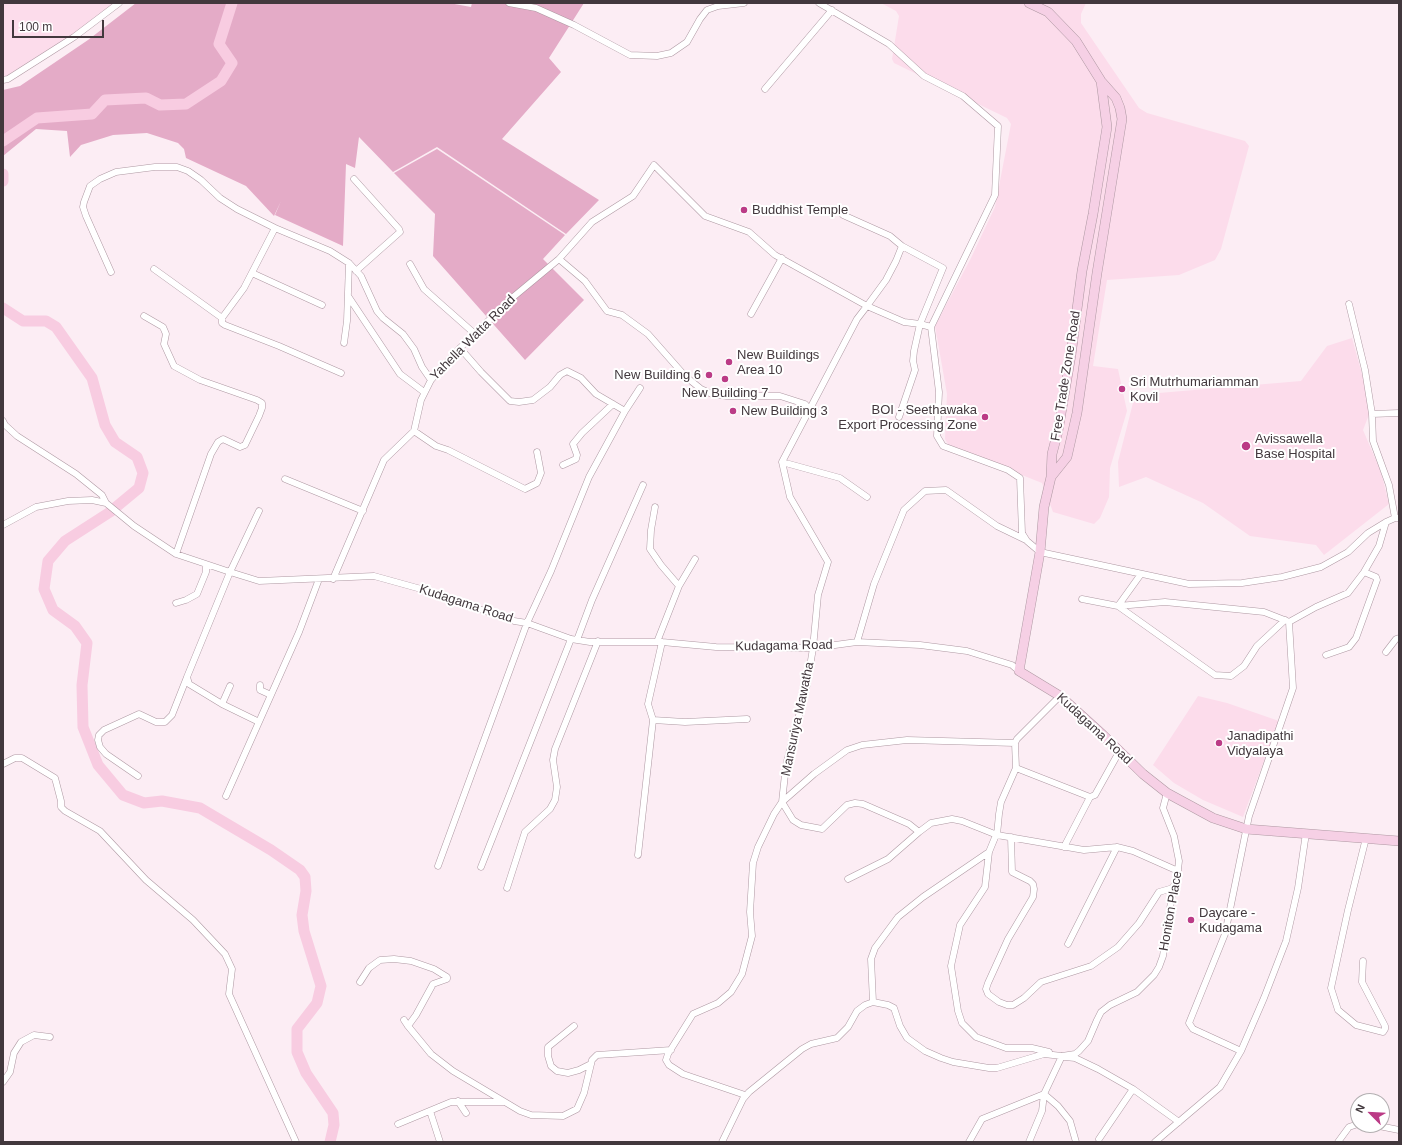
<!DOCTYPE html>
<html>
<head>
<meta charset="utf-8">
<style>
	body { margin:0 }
	#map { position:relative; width:1402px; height:1145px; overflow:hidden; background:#fcedf4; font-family:Arial,sans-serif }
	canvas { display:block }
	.frame { position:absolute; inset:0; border:4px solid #42383d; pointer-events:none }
	.north { position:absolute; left:1350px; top:1093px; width:40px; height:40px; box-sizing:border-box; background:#fff; border:1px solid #b3afb1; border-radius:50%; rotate:294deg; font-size:11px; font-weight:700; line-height:16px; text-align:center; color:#42383d }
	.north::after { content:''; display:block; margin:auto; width:14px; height:18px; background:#bb3b86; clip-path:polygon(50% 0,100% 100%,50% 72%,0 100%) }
	.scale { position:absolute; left:12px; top:20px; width:92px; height:18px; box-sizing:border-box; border:2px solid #42383d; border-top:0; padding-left:5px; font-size:12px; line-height:14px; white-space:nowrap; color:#42383d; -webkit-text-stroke:3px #fff; paint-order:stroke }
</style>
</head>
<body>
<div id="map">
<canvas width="1402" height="1145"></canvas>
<div class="frame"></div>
<div class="north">N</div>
<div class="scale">100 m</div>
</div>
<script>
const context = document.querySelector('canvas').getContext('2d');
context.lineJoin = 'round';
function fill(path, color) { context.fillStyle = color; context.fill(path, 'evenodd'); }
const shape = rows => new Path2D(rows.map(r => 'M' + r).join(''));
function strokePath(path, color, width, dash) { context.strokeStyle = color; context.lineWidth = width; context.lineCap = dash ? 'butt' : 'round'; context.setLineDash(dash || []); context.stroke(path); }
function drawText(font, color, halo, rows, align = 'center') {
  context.font = font + ' Arial,sans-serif'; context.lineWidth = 4; context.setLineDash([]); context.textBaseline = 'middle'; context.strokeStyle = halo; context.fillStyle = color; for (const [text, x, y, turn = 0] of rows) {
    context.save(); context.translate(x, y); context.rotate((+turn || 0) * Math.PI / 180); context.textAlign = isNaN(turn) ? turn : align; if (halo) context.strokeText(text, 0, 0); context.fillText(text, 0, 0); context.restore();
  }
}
const built = shape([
	[3,3,122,3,83,33,16,78,3,82],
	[881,3,1086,3,1081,14,1081,23,1139,108,1147,113,1245,141,1249,146,1221,249,1215,260,1179,275,1107,280,1093,366,1118,369,1127,411,1110,468,1109,497,1100,518,1094,524,1053,512,1042,483,949,446,945,439,947,394,935,326,971,258,995,207,1011,124,1007,118,894,63,892,59,899,16,896,11],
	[1352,338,1370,403,1370,412,1363,430,1381,472,1389,504,1324,555,1316,545,1250,536,1203,503,1146,477,1119,487,1118,462,1135,395,1301,381,1327,346],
	[1198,696,1227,703,1279,721,1243,817,1203,800,1174,783,1153,765]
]);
const green = shape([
	[136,3,449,3,471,7,472,3,584,3,549,58,561,72,502,139,599,200,566,234,437,147,393,172,359,137,355,168,346,164,343,246,275,215,281,201,274,216,246,186,186,158,184,149,178,143,147,133,113,135,81,145,70,157,67,131,36,129,3,156,3,90,20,86,88,40],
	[437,149,565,235,543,259,584,300,525,360,433,256,435,214,394,173]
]);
const river = shape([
	[3,141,37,118,92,114,105,100,146,98,160,105,186,104,221,81,232,63,219,44,232,3],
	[3,174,3,181],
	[3,308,23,321,46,321,56,327,92,378,105,425,115,442,137,457,143,473,139,488,110,512,65,541,48,561,44,589,53,610,75,626,87,643,82,685,83,727,98,765,123,795,144,803,162,801,200,808,271,850,300,870,305,877,306,891,302,915,304,931,321,986,317,1003,297,1029,297,1052,306,1073,333,1113,334,1125,330,1142]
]);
const street = shape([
	[509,3,536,8,574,25,630,55,657,56,671,53,687,42,700,19,707,10,718,6,744,3],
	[819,3,889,44,924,76,963,96,998,126,995,195,931,327,939,392,937,436,943,446,1008,470,1020,478,1022,533,1027,541,1040,552,1189,584,1242,583,1282,577,1321,567,1348,552,1368,533,1386,522,1395,518,1399,518],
	[3,80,8,79,74,37,119,3],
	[765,89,832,10],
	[354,179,399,229,400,232,356,271],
	[410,264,424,289,475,334],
	[154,269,222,318],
	[111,272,86,216,83,207,84,202,90,186,100,179,116,172,155,167,177,167,188,171,201,180,220,198,237,209,275,228],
	[252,273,322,305],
	[348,296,400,374,424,392],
	[1349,304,1365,370,1372,414,1373,441,1389,485,1395,518],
	[751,314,782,258],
	[144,316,163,327,166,334,164,344,174,366,200,380,257,400,262,403,262,408,259,416,245,445,240,447,223,439,218,442,211,454,176,554],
	[931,327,920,324,904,322,867,306,857,319,782,462,790,497,828,562,818,595,813,648,807,685,786,765,782,802,814,774,847,750,862,745,907,740,1015,743],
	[344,343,347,321,349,263],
	[460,348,481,372,510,401,519,402,533,400,550,387,560,375,567,371,581,378,596,394,625,411],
	[341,373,279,346,225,325,222,323,222,318,244,288,275,228,330,251,349,263,361,276,377,311,383,318,403,334,414,349,422,367,431,380],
	[810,410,805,404,780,396,727,396,712,394,701,389,685,376,648,334,622,315,607,311,585,281,559,259,592,222,633,196,654,165,705,216,749,232,775,255,867,306,886,280,896,261,902,246,890,236,843,215],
	[1372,414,1399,413],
	[899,417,915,370,913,361,914,351,920,324,943,268,902,246],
	[3,421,5,425,17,436,76,474,102,495,106,503],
	[414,431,436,446,448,450,525,489,537,483,541,473,537,452],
	[782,462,840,478,867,497],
	[563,465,576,459,577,455,573,444,582,433,613,404],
	[285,479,363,511],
	[655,507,651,530,650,549,661,565,679,586,657,642],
	[3,525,36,507,68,501,92,500,106,503,134,526,176,554,230,572,259,581,374,576,421,589,514,621,527,623,571,639,590,642,662,642,716,647,813,648,857,642,920,645,967,651,1012,665,1019,671],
	[1141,574,1118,606,1215,675,1231,676,1244,666,1257,646,1285,620],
	[333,579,384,460,414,431,421,400,431,380,460,348,512,298,559,259],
	[679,586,695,559],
	[1082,599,1118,606,1165,602,1264,612,1287,621],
	[176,603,186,600,197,594,206,572,206,565],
	[577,640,592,600,643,485],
	[857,642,874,584,904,510,925,491,946,490,997,526,1026,540],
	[1386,652,1396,639,1399,638],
	[1326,655,1349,647,1356,638,1377,580,1376,577,1364,572],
	[260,685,260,690,271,695],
	[222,704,230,686],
	[653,720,685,722,747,719],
	[259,722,222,704,189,684,187,677,230,572,259,511],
	[3,764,15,758,22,758,55,778,61,801,61,807,65,811,100,831,146,880,193,920,225,954,232,969,229,994,296,1142],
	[1016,768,1015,743,1017,739,1060,696],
	[138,776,106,754,100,747,98,740,99,735,104,730,139,714,156,722,165,722,172,715,187,677],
	[226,796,299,632,319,579],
	[1306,833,1298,888,1286,941,1264,998,1241,1051,1193,1029,1189,1023,1225,934,1249,816,1293,688,1289,622,1316,607,1348,593,1364,572,1379,546,1386,522],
	[996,835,989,852,985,887,960,925,951,966,958,1011,962,1023,976,1037,1006,1048,1032,1048,1049,1052],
	[997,835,999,814,1001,802,1016,768,1090,797,1095,795,1119,752],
	[1011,837,1012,872,1030,881,1033,884,1034,889,1033,897,1008,939,988,983,986,989,988,994,999,1002,1007,1005,1013,1005,1024,998,1041,982,1091,966,1118,947,1139,923,1159,892,1173,888],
	[1064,847,1090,797],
	[638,855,653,720,648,704,662,642],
	[438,866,527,623,551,571,589,477,625,411,640,388],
	[481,867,571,639],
	[848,879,888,859,919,832],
	[507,888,525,832,550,809,555,800,557,787,553,760,555,749,598,641],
	[1068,944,1117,847],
	[1363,961,1362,982,1385,1026,1385,1029,1383,1032,1356,1025,1338,1010,1331,988,1348,910,1366,838],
	[360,982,369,968,380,960,394,959,411,961,434,969,447,977,447,979,433,984,416,1015,408,1026],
	[873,1002,871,959,875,948,898,917,923,897,989,852],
	[404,1020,408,1026,431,1054,453,1071,520,1111,531,1115,563,1116,577,1109,584,1093,592,1060,597,1055,671,1050],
	[574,1026,548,1047,548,1056,551,1066,557,1071,568,1073,579,1070,591,1064],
	[1065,1057,1075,1058,1098,1069,1133,1089,1179,1122],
	[3,1082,10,1072,14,1053,21,1042,34,1035,50,1037],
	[1044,1094,1058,1106,1070,1121,1076,1142],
	[745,1095,683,1074,669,1065,666,1060,668,1054,693,1014,718,1003,731,992,742,974,752,936,750,912,753,863,758,847,774,814,782,802,793,820,801,825,822,829,847,805,855,803,863,804,909,824,919,832,931,823,952,819,962,821,997,835,1084,850,1117,847,1133,851,1178,871],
	[458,1101,466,1113],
	[430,1111,440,1142],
	[398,1124,451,1102,503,1102],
	[1374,1125,1399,1130],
	[1099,1139,1133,1089],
	[722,1142,743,1099,749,1092,802,1049,811,1044,837,1038,848,1027,857,1011,865,1005,873,1002,888,1005,894,1008,900,1026,907,1038,925,1051,941,1058,953,1062,989,1068,997,1068,1044,1054,1062,1056,1075,1054,1079,1051,1088,1041,1097,1020,1101,1012,1110,1005,1137,992,1154,975,1159,967,1163,956,1173,888,1177,878,1179,861,1174,836,1163,808,1167,793],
	[969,1142,982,1119,1044,1094,1062,1056],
	[1029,1142,1042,1111,1044,1094],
	[1155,1142,1220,1087,1241,1051],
	[1338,1142,1349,1127,1358,1124]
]);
const secondary = shape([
	[1029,3,1048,12,1076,41,1101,81,1116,98,1120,108,1122,119,1097,273,1077,413,1067,457,1051,477],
	[1101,81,1107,127,1093,214,1082,271,1071,355,1058,431,1052,454,1051,477,1044,507,1040,552,1019,671,1060,696,1103,735,1143,774,1167,793,1213,818,1246,829,1399,841]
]);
const markers = [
	[744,210,4,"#bb3b86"],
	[729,362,4,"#bb3b86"],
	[709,375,4,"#bb3b86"],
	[725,379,4,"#bb3b86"],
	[1122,389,4,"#bb3b86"],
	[733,411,4,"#bb3b86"],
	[985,417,4,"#bb3b86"],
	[1246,446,5,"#bb3b86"],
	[1219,743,4,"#bb3b86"],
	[1191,920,4,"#bb3b86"]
];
const poiNames = [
	["Buddhist Temple",752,210],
	["New Buildings",737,355],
	["Area 10",737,370],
	["New Building 6",701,375,"right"],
	["Sri Mutrhumariamman",1130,382],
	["Kovil",1130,397],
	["New Building 7",725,393,"center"],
	["BOI - Seethawaka",977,410,"right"],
	["Export Processing Zone",977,425,"right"],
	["New Building 3",741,411],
	["Avissawella",1255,439],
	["Base Hospital",1255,454],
	["Janadipathi",1227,736],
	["Vidyalaya",1227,751],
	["Daycare -",1199,913],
	["Kudagama",1199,928]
];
const streetNames = [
	["Yahella Watta Road",473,338,-45],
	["Free Trade Zone Road",1066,376,-81],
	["Kudagama Road",466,604,18],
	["Kudagama Road",784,646,-1],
	["Mansuriya Mawatha",798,719,-78],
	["Kudagama Road",1094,729,43],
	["Honiton Place",1171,911,-80]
];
fill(built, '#fcdceb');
fill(green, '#e4abc7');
strokePath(river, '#f8cce1', 11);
strokePath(street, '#ae98a2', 7);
strokePath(secondary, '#ae98a2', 10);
strokePath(street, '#fff', 6);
strokePath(secondary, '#f6d0e5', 9);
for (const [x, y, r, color] of markers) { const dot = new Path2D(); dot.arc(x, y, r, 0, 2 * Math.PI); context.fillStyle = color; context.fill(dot); strokePath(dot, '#fff', 1.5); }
drawText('13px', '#42383d', '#fff', poiNames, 'left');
drawText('13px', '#42383d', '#fff', streetNames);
</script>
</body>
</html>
